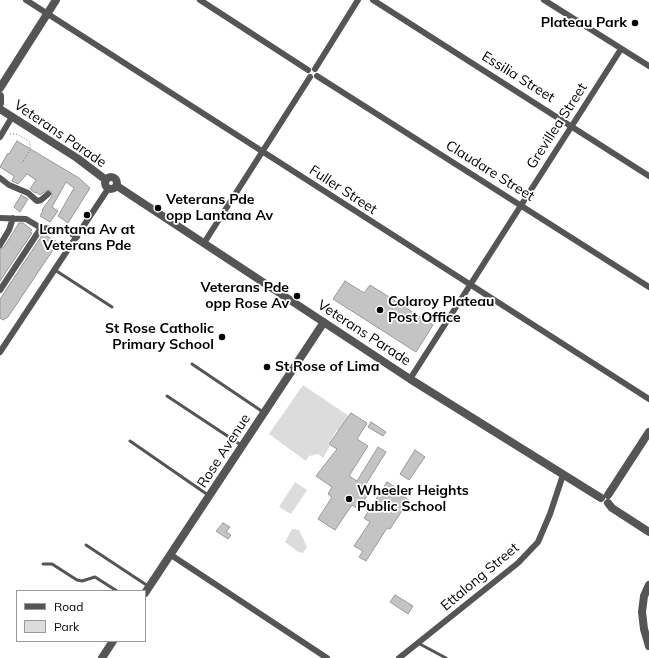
<!DOCTYPE html>
<html>
<head>
<meta charset="utf-8">
<style>
	body { margin:0 }
	#map { position:relative; width:649px; height:658px; overflow:hidden; background:#fff; font-family:Mulish,sans-serif }
	canvas { display:block }
	.legend { position:absolute; left:16px; top:590px; width:130px; height:52px; box-sizing:border-box; background:#fff; border:1px solid #999; margin:0; padding:5px 7px; list-style:none; font-size:12px; color:#000 }
	.legend li { display:flex; align-items:center; gap:8px; height:20px }
	.legend b { width:20px; border:1px solid #999 }
</style>
</head>
<body>
<div id="map">
<canvas width="649" height="658"></canvas>
<ul class="legend">
<li><b style="height:5px;background:#555"></b>Road</li>
<li><b style="height:11px;background:#dcdcdc"></b>Park</li>
</ul>
</div>
<script>
const context = document.querySelector('canvas').getContext('2d');
context.lineJoin = 'round';
function fill(path, color) { context.fillStyle = color; context.fill(path, 'evenodd'); }
const shape = rows => new Path2D(rows.map(r => 'M' + r).join(''));
function strokePath(path, color, width, dash) { context.strokeStyle = color; context.lineWidth = width; context.lineCap = dash ? 'butt' : 'round'; context.setLineDash(dash || []); context.stroke(path); }
function drawText(font, color, halo, rows, align = 'center') {
  context.font = font + ' Mulish,sans-serif'; context.lineWidth = 3.5; context.setLineDash([]); context.textBaseline = 'middle'; context.strokeStyle = halo; context.fillStyle = color; for (const [text, x, y, turn = 0] of rows) {
    context.save(); context.translate(x, y); context.rotate((+turn || 0) * Math.PI / 180); context.textAlign = isNaN(turn) ? turn : align; if (halo) context.strokeText(text, 0, 0); context.fillText(text, 0, 0); context.restore();
  }
}
const green = shape([
	[303,385,349,416,339,432,337,430,328,444,330,446,323,458,318,454,309,456,306,461,269,434],
	[295,482,307,490,291,514,279,507],
	[292,529,299,530,307,547,303,553,298,552,285,542]
]);
const building = shape([
	[17,141,79,178,90,188,68,223,58,216,74,188,66,182,52,207,58,211,50,222,40,216,43,211,42,210,52,196,51,191,47,190,40,195,36,192,35,193,30,189,36,180,27,174,18,184,12,181,14,176,0,167,8,153,9,154,17,141],
	[21,195,28,199,20,212,14,207,21,195],
	[19,223,23,223,32,230,30,232,32,233,0,281,0,249,4,247,19,223],
	[43,234,56,241,55,247,8,317,3,320,0,318,0,299,43,234],
	[345,281,364,293,370,285,433,325,416,352,333,299,345,281],
	[351,413,367,423,357,439,368,446,349,476,357,481,378,447,386,452,361,492,367,496,358,509,352,505,335,530,318,519,332,497,328,494,332,487,316,476,337,449,329,444,351,413],
	[371,422,386,432,383,436,368,427,371,422],
	[415,450,425,457,409,480,400,474,415,450],
	[387,482,395,487,393,490,409,500,390,529,387,528,366,561,359,557,363,551,354,546,370,522,364,518,387,482],
	[223,523,230,527,226,532,231,535,228,539,216,531,223,523],
	[395,595,413,606,408,614,390,602,395,595]
]);
const path = shape([
	[10,134,17,134,30,142,30,150,22,163]
]);
const service = shape([
	[55,270,112,307],
	[192,364,263,412],
	[167,396,241,445],
	[130,441,208,495],
	[86,545,148,586],
	[43,564,52,564,77,580,82,581,95,577,117,591],
	[418,643,446,658]
]);
const minor = shape([
	[26,0,649,399],
	[200,0,308,70],
	[373,0,649,176],
	[544,0,649,66],
	[315,69,358,0],
	[317,76,649,287],
	[0,137,12,117],
	[0,178,9,185,28,193,37,201,41,200,48,194],
	[0,218,26,219,41,228,65,230,77,237],
	[204,243,310,77],
	[0,245,9,230,13,218],
	[0,290,41,228],
	[0,352,108,189],
	[410,379,621,49],
	[171,555,327,658],
	[399,658,518,563,538,542,550,514,563,475]
]);
const tertiary = shape([
	[0,88,56,0],
	[0,96,0,103],
	[0,109,77,158,106,180],
	'105 183a6 6 0 1 1 12 0a6 6 0 1 1-12 0Z',
	[117,186,410,379,601,498],
	[608,495,649,432],
	[608,503,612,508,649,532],
	[649,585,644,596,642,612,644,629,649,646],
	[145,593,324,322],
	[102,658,113,641]
]);
const markers = [
	[635,23,4,"#000"],
	[158,208,4,"#000"],
	[87,215,4,"#000"],
	[297,296,4,"#000"],
	[380,310,4,"#000"],
	[222,337,4,"#000"],
	[267,367,4,"#000"],
	[349,499,4,"#000"]
];
const poiNames = [
	["Plateau Park",627,23,"right"],
	["Veterans Pde",166,200],
	["opp Lantana Av",166,216],
	["Lantana Av at",87,230,"center"],
	["Veterans Pde",87,246,"center"],
	["Veterans Pde",289,288,"right"],
	["opp Rose Av",289,304,"right"],
	["Colaroy Plateau",388,302],
	["Post Office",388,318],
	["St Rose Catholic",214,329,"right"],
	["Primary School",214,345,"right"],
	["St Rose of Lima",275,367],
	["Wheeler Heights",357,491],
	["Public School",357,507]
];
const streetNames = [
	["Essilia Street",518,77,32],
	["Grevillea Street",557,126,-57],
	["Veterans Parade",60,134,34],
	["Claudare Street",490,171,32],
	["Fuller Street",343,190,33],
	["Veterans Parade",364,333,33],
	["Rose Avenue",224,451,-57],
	["Ettalong Street",480,577,-40]
];
fill(green, '#dcdcdc');
fill(building, '#c4c4c4');
strokePath(building, '#999', 1);
strokePath(path, '#777', 1, [1, 2]);
strokePath(service, '#555', 3);
strokePath(minor, '#555', 6);
strokePath(tertiary, '#555', 8);
for (const [x, y, r, color] of markers) { const dot = new Path2D(); dot.arc(x, y, r, 0, 2 * Math.PI); context.fillStyle = color; context.fill(dot); strokePath(dot, '#fff', 1.5); }
drawText('bold 14px', '#000', '#fff', poiNames, 'left');
drawText('14px', '#000', '#fff', streetNames);
</script>
</body>
</html>
